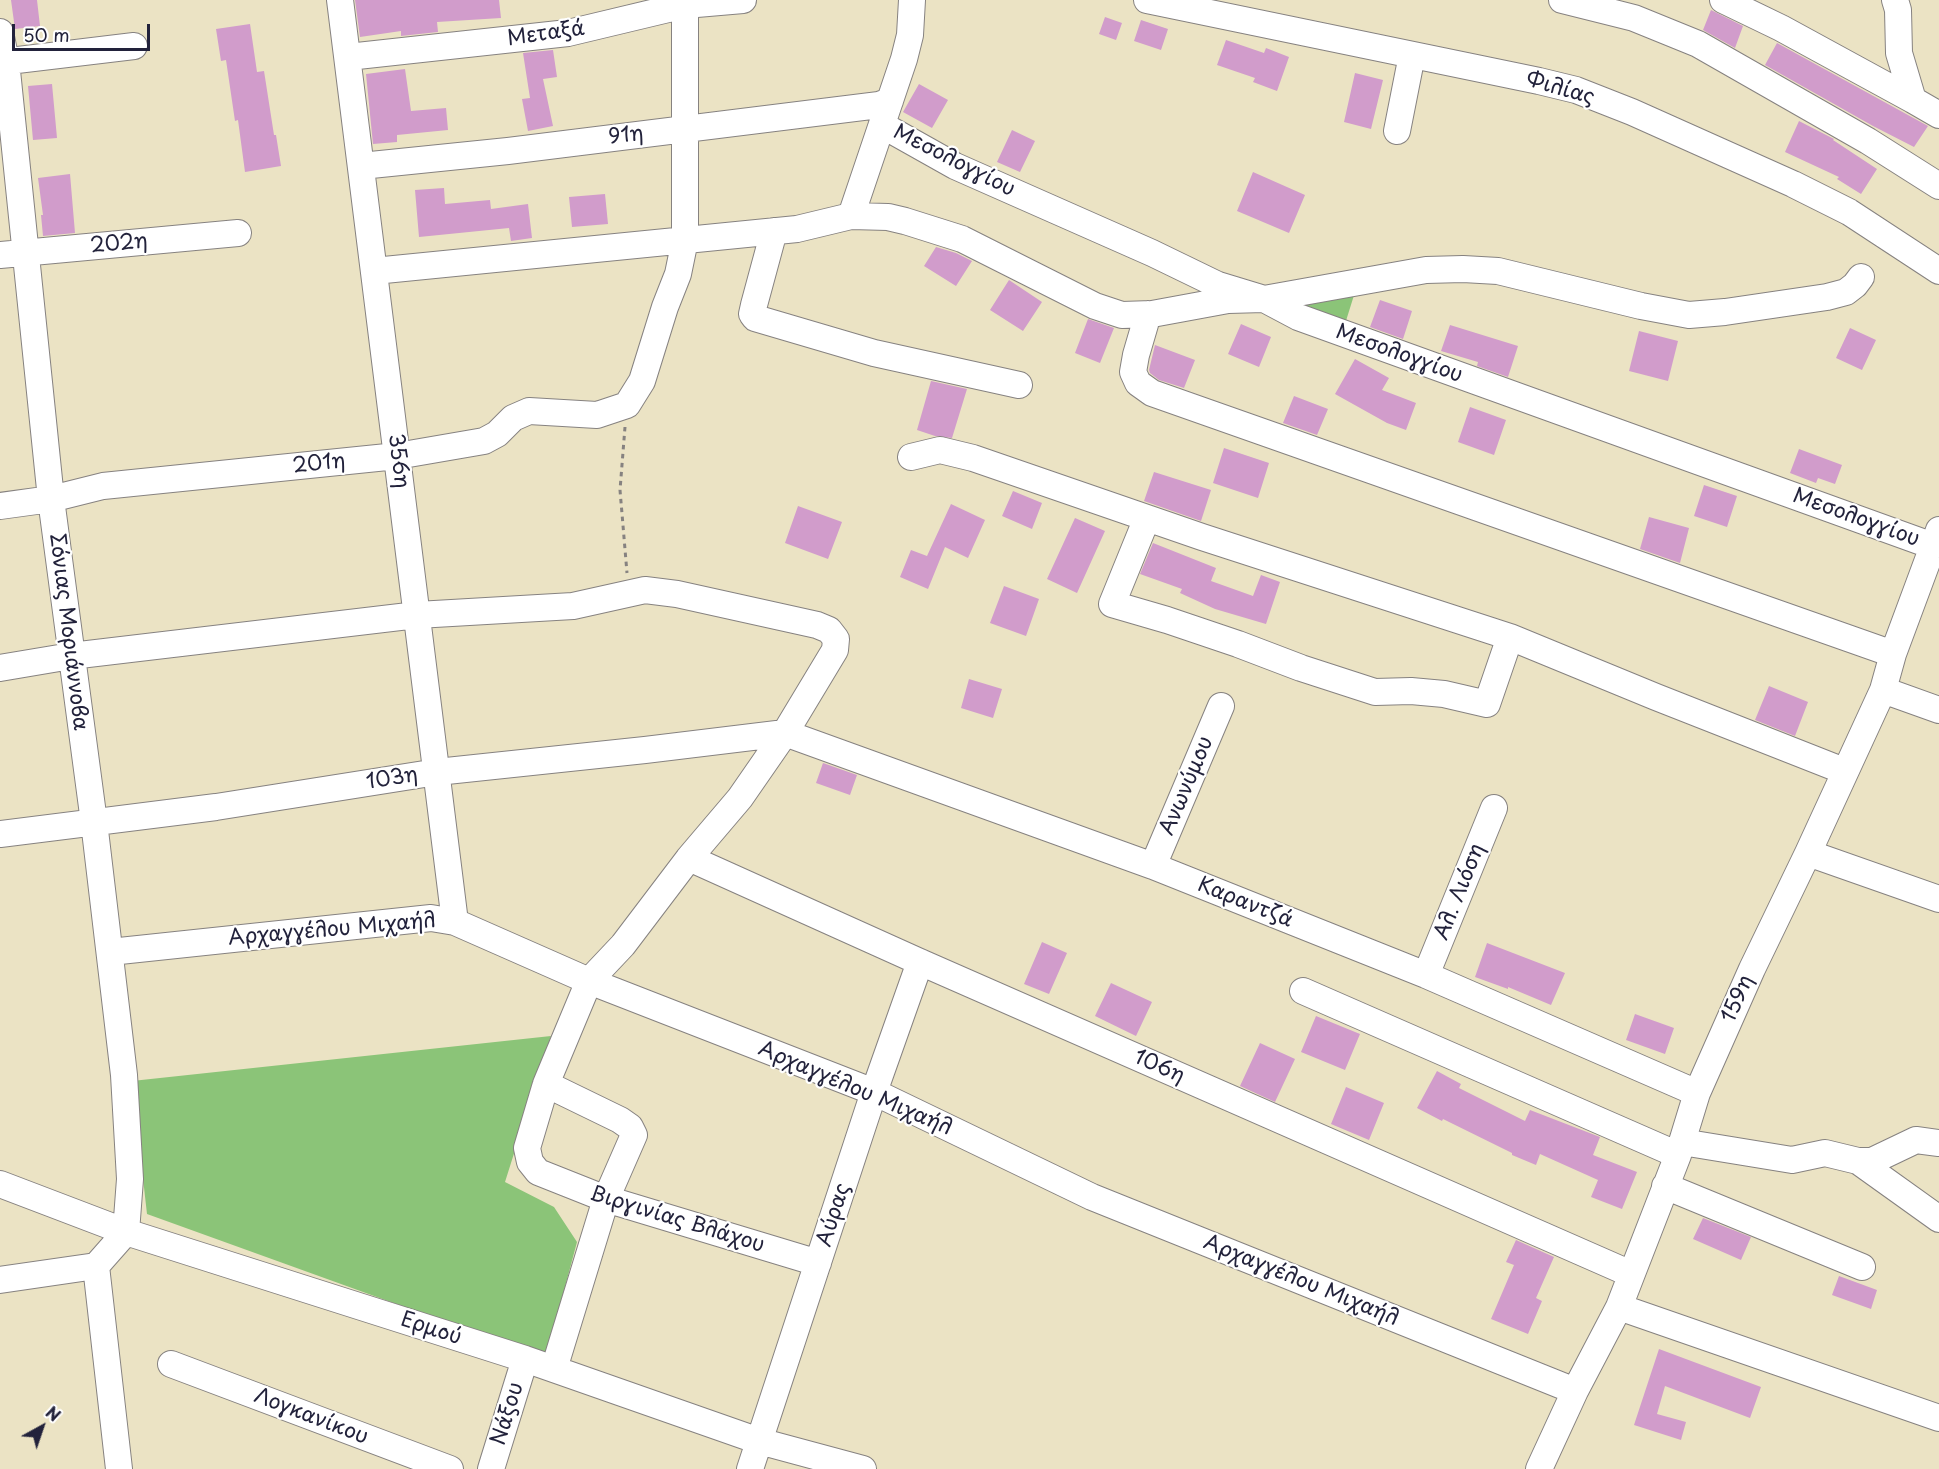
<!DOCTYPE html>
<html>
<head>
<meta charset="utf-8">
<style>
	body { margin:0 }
	#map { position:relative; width:1939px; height:1469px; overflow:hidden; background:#ebe3c4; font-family:"Playpen Sans",sans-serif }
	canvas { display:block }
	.north { position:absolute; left:12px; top:1397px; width:60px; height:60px; -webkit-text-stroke:4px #fff; paint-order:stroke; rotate:40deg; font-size:16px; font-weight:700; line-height:24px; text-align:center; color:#22223b }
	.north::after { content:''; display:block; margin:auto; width:21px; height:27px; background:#22223b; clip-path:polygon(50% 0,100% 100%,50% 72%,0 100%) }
	.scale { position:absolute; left:12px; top:24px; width:138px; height:27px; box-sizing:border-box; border:3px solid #22223b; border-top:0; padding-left:8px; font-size:18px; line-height:21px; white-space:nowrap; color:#22223b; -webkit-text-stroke:4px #fff; paint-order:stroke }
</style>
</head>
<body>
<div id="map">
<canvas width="1939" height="1469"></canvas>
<div class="north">N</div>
<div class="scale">50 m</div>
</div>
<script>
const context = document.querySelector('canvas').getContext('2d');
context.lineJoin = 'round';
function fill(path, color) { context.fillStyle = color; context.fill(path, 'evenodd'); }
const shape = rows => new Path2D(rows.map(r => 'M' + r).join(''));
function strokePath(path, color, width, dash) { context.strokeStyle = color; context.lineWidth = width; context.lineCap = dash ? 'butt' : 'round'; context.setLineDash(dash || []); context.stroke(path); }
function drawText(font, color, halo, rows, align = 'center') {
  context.font = font + ' "Playpen Sans",sans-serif'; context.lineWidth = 4.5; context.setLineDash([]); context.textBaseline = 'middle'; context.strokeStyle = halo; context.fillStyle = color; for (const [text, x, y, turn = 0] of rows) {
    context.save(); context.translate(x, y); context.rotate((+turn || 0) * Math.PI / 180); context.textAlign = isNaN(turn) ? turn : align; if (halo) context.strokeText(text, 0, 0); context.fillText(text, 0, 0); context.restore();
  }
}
const green = shape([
	[1355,292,1345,324,1289,304],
	[551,1036,505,1182,554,1207,577,1242,546,1358,147,1214,132,1081]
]);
const building = shape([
	[11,0,37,0,40,26,15,29],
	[355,0,499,0,501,18,437,22,438,32,401,36,401,31,360,37],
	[1711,10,1743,26,1735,48,1703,30],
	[1105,17,1122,23,1116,40,1099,34],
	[1141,20,1168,29,1161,50,1134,41],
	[250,24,257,72,264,71,274,135,276,135,281,166,245,172,238,120,235,121,226,60,221,61,216,29],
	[1226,40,1264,53,1266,48,1289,57,1277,91,1253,82,1255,78,1217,65],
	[1777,43,1928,126,1914,147,1873,126,1765,65],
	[553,50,557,77,543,79,553,126,528,131,522,99,530,98,523,53],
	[405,69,411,111,446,108,448,130,397,135,397,142,373,144,366,74],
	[1355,73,1383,80,1371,129,1344,122],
	[52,84,57,138,33,140,28,86],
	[919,84,948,100,932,128,903,112],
	[1799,121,1834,139,1833,140,1877,169,1861,194,1837,179,1839,177,1785,152],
	[1012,130,1035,141,1020,172,997,162],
	[1253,172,1305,195,1289,233,1237,211],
	[70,174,75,233,43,236,41,215,43,215,38,178],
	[444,188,445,204,490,200,491,209,528,204,532,238,511,241,509,228,419,237,415,190],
	[605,194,608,224,572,227,569,197],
	[936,247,956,253,972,261,956,286,924,266],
	[1009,280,1042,302,1023,331,990,310],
	[1380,300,1412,311,1403,339,1370,327],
	[1088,319,1114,328,1100,363,1075,353],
	[1241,324,1271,337,1259,367,1228,354],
	[1450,325,1518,346,1508,377,1477,366,1478,362,1441,351],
	[1850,328,1876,340,1862,370,1836,358],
	[1639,331,1678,341,1668,381,1629,371],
	[1155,345,1195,360,1184,388,1159,380,1150,373,1149,370],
	[1355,359,1389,378,1382,390,1416,403,1406,430,1387,423,1335,394],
	[931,381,967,389,952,438,935,436,917,430],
	[1294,396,1328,409,1317,435,1283,423],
	[1470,407,1506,420,1494,455,1458,442],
	[1224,448,1269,463,1258,498,1213,483],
	[1799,449,1842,465,1835,484,1818,478,1816,483,1790,473],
	[1154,472,1211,490,1201,521,1144,501],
	[1704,485,1737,496,1727,527,1694,516],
	[1013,491,1042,503,1032,529,1002,516],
	[951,504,985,520,968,558,945,547,928,589,900,577,911,550,927,556],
	[798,506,842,522,828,559,785,543],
	[1649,517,1689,528,1680,563,1640,549],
	[1075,518,1105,531,1077,593,1047,579],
	[1153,543,1216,568,1211,581,1253,596,1261,575,1280,582,1266,624,1215,609,1180,593,1182,589,1140,574],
	[1004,586,1039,599,1026,636,990,623],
	[969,679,1002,689,993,718,961,708],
	[1769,686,1808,702,1795,736,1755,720],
	[823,763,857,775,850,795,816,783],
	[1042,942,1067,953,1049,994,1024,984],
	[1487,943,1565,973,1551,1005,1508,987,1508,989,1475,977],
	[1111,983,1152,1002,1136,1036,1095,1016],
	[1635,1014,1674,1028,1665,1054,1626,1040],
	[1316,1016,1360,1034,1345,1070,1301,1052],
	[1260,1043,1295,1059,1275,1102,1240,1086],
	[1437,1071,1461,1084,1459,1088,1525,1121,1530,1110,1600,1137,1593,1155,1637,1172,1622,1209,1591,1197,1598,1180,1540,1154,1536,1165,1512,1155,1512,1153,1443,1119,1442,1121,1417,1108],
	[1346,1087,1384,1103,1369,1140,1331,1124],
	[1703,1218,1751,1237,1741,1260,1693,1239],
	[1516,1240,1554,1257,1536,1298,1542,1301,1528,1334,1491,1319,1514,1265,1506,1262],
	[1839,1276,1877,1290,1871,1309,1832,1295],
	[1659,1349,1761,1387,1750,1418,1665,1386,1657,1414,1686,1422,1681,1440,1634,1425]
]);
const path = shape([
	[625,427,620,490,627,573]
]);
const minor = shape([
	[340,0,455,922],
	[1147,0,1539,81,1576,90,1632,112,1793,184,1849,212,1939,271],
	[1562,0,1634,18,1698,44,1868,141,1939,186],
	[1723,0,1781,28,1913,100],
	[1895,0,1898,10,1899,53,1913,100,1939,115],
	[0,32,6,61,51,499,94,822,124,1075,130,1179,126,1232,96,1266,119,1469],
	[348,57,568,33,685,5,743,0],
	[0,62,134,46],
	[882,125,955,166,1152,253,1218,285,1264,299,1298,317,1933,546],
	[1397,131,1412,55],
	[361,166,508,151,879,105,890,101],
	[851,216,904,59,910,35,912,0],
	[774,231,754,305,752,314,755,318,874,353,1019,385],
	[0,255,238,233],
	[374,271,797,229,851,216,888,217,905,221,962,239,1095,306,1122,315,1152,314,1228,300,1264,299,1426,270,1463,269,1498,271,1641,306,1689,315,1725,312,1827,297,1846,292,1855,285,1861,277],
	[1148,314,1136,355,1133,372,1138,383,1152,393,1893,654],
	[911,457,940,450,973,458,1202,537,1510,637,1656,697,1844,771],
	[0,506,51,499,103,486,397,456,484,441,497,434,513,418,529,411,597,415,627,405,642,381,665,307,678,274,685,240,685,5,690,0],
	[1147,518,1112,604,1167,620,1238,644,1301,668,1375,692,1411,691,1444,694,1487,704,1510,637],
	[0,668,71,656,417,615,573,606,645,590,677,594,817,625,829,630,836,639,835,650,785,733,740,798,689,858,623,945,589,981,546,1084,527,1148,530,1162,538,1172,606,1199,818,1263],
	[1883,690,1939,710],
	[0,834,216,807,437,772,645,750,785,733,1153,866,1426,975,1697,1093],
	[1808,853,1939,899],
	[689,858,920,962,1631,1274],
	[1153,866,1221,706],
	[110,952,431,918,455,922,589,981,874,1092,1092,1197,1575,1391],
	[1426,975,1494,808],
	[1303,991,1678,1155],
	[546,1084,620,1120,630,1127,634,1135,606,1199,554,1369],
	[1682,1142,1792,1160,1825,1153,1858,1161,1872,1161,1916,1140,1939,1143],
	[1858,1161,1939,1219],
	[0,1184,126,1232,525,1359,759,1441,863,1469],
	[1665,1186,1862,1267],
	[0,1280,96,1266],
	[1619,1307,1939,1418],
	[171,1364,450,1469],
	[491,1469,525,1359],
	[750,1469,874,1092,920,962],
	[1539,1469,1575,1391,1619,1307,1678,1155,1697,1093,1752,969,1808,853,1883,690,1893,654,1939,530]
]);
const streetNames = [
	["Μεταξά",546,34,-8],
	["Φιλίας",1560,89,16],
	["91η",626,136,-7],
	["Μεσολογγίου",954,161,27],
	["202η",119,244,-5],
	["Μεσολογγίου",1399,354,20],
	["356η",398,461,83],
	["201η",319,464,-6],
	["Μεσολογγίου",1856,518,20],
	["Σόνιας Μοριάννοβα",68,632,83],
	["103η",392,779,-9],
	["Ανωνύμου",1187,786,-67],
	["Αλ. Λιόση",1460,892,-68],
	["Καραντζά",1245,903,22],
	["Αρχαγγέλου Μιχαήλ",332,930,-5],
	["159η",1738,999,-66],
	["106η",1159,1067,24],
	["Αρχαγγέλου Μιχαήλ",855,1089,23],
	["Αύρας",834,1215,-72],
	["Βιργινίας Βλάχου",677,1220,17],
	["Αρχαγγέλου Μιχαήλ",1301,1281,22],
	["Ερμού",431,1329,18],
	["Νάξου",508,1414,-73],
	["Λογκανίκου",311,1417,21]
];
fill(green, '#8bc478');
fill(building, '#d19ccb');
strokePath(minor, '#868280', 28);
strokePath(path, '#868280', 3, [4.5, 4.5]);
strokePath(minor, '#fff', 26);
drawText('21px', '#22223b', '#fff', streetNames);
</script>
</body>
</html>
